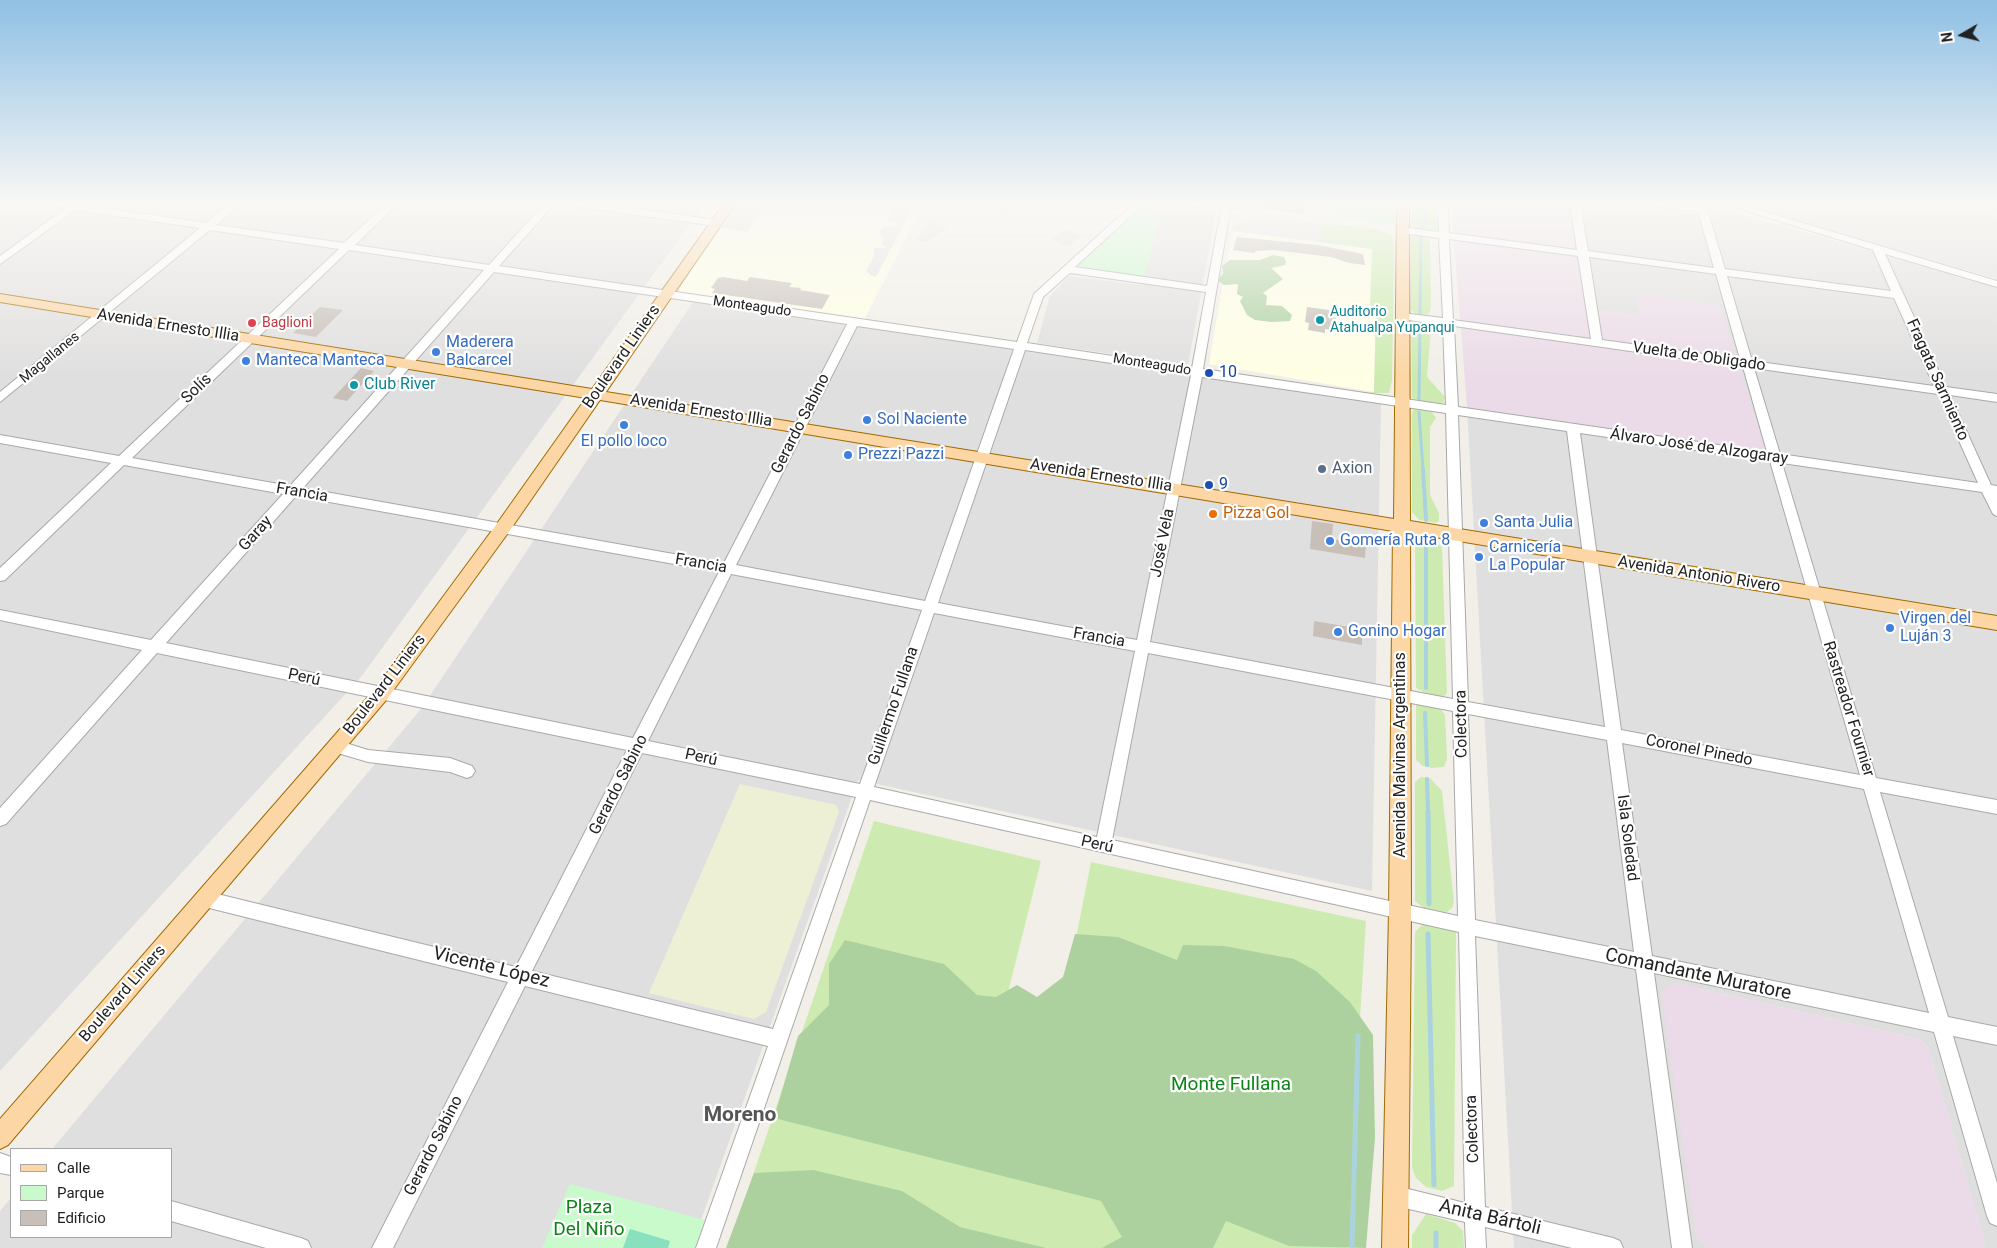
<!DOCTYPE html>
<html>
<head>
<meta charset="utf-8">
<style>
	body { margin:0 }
	#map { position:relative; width:1997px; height:1248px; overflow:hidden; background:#f2efe9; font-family:Roboto,sans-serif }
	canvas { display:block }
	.legend { position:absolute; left:10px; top:1148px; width:162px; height:90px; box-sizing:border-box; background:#fff; border:1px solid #a7a7a7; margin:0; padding:6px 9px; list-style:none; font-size:15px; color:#222 }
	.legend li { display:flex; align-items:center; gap:10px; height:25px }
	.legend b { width:25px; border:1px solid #a7a7a7 }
	.north { position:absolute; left:1937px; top:10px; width:50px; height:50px; -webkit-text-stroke:4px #fff; paint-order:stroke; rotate:262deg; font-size:14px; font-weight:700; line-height:20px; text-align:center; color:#222 }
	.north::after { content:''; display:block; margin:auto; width:18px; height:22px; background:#222; clip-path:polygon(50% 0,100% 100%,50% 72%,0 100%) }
</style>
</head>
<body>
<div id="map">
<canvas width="1997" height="1248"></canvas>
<ul class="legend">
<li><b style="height:6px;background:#fcd6a4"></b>Calle</li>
<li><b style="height:14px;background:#c8facc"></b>Parque</li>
<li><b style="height:14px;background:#c7bfb8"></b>Edificio</li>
</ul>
<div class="north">N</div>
</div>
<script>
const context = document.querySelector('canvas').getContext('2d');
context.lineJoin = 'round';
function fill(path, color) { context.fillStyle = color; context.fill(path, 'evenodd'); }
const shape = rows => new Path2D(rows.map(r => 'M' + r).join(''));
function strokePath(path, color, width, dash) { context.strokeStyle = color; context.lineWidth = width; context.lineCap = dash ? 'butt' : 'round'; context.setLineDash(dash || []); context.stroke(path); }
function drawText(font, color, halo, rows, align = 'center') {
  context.font = font + ' Roboto,sans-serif'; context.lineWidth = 4.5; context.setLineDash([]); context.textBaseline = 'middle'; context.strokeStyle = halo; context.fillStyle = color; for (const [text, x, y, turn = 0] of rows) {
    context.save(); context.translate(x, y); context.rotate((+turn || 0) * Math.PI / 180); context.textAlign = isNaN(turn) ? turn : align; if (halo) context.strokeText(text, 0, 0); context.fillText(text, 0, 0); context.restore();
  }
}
const residential = shape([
	[0,202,706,202,361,677,0,1071],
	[1579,202,1619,202,1707,213,1705,203,1997,288,1997,1248,1986,1248,1928,1047,1919,1039,1675,983,1696,1235,1708,1248,1514,1248,1467,407,1766,450,1636,294,1640,316,1597,310],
	[1734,202,1997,202,1997,279],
	[1149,204,1216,212,1188,365,1037,343,1050,296,1069,276,1142,285,1159,217,1146,215],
	[693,302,1381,402,1372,891,858,780,691,1248,0,1248,0,1211,11,1198,11,1237,171,1237,171,1149,52,1149,421,709]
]);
const industrial = shape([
	[1451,202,1579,202,1597,310,1640,316,1636,293,1720,305,1766,451,1467,407],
	[1675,983,1919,1039,1928,1047,1986,1248,1708,1248,1696,1235,1661,991]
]);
const education = shape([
	[739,202,924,202,864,320,680,292,680,287],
	[1068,202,1134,202,1126,210],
	[1232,231,1372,249,1370,307,1376,308,1374,392,1209,364]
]);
const farmland = shape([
	[740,784,836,805,839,812,766,1012,754,1019,649,993]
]);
const grass = shape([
	[1418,202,1434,202,1440,229,1436,232,1419,230,1411,225,1412,207],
	[1320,223,1378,229,1392,237,1394,247,1392,380,1389,393,1367,393,1374,392,1376,308,1370,307,1372,249,1319,242],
	[1417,235,1424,236,1430,242,1431,307,1429,314,1424,315,1415,314,1411,310,1411,236],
	[1419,322,1431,329,1427,377,1445,397,1443,403,1437,405,1412,398,1411,327],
	[1414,409,1432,412,1436,418,1430,427,1430,495,1439,513,1439,521,1435,523,1419,520,1412,512,1412,412],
	[1421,535,1431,537,1442,547,1447,693,1443,697,1428,694,1416,688,1415,539],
	[1422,703,1440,708,1445,715,1447,759,1444,767,1432,768,1423,766,1416,760,1416,705],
	[1421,777,1430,778,1442,791,1454,902,1452,908,1447,912,1424,908,1415,901,1415,782],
	[874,821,1041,861,979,1108,1039,1125,1091,862,1366,921,1346,1248,728,1248],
	[1424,923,1456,931,1456,940,1454,1186,1442,1191,1426,1187,1416,1178,1412,1168,1415,932],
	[1426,1214,1455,1223,1463,1231,1464,1248,1412,1248,1412,1235]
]);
const forest = shape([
	[1273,255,1284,257,1286,262,1285,265,1271,268,1283,279,1263,293,1267,296,1266,305,1282,306,1292,315,1290,321,1271,322,1255,320,1247,315,1240,301,1243,297,1237,294,1238,284,1224,285,1217,280,1223,274,1222,266,1230,260,1260,260],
	[1075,934,1118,937,1177,960,1183,945,1224,946,1294,959,1316,971,1350,1002,1373,1035,1375,1138,1366,1248,1289,1246,1226,1221,1213,1248,1102,1248,1122,1237,1101,1201,774,1118,798,1036,829,1005,829,964,845,940,944,964,977,995,996,997,1017,985,1037,997,1063,977],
	[813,1170,902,1191,960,1227,1046,1248,726,1248,754,1173]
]);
const park = shape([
	[1332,202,1394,202,1394,223,1389,225,1342,218,1337,215],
	[1144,204,1149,204,1146,215,1160,217,1144,278,1079,266,1080,262],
	[570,1184,705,1220,695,1248,542,1248]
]);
const pitch = shape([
	[630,1229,670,1241,668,1248,623,1248]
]);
const parking = shape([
	[739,202,767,202,747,232,721,228],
	[896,202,916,202,876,277,872,276,866,271,874,256,874,248,887,248,881,243,884,238,879,233,884,225,893,227,899,224,887,220],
	[997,202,1018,202,1030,208,1024,212,1016,208,1005,215,989,207],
	[1256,216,1320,223,1319,242,1232,231,1233,225],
	[928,218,948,228,924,243,917,240],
	[1066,229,1081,236,1068,247,1052,239]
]);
const streamFar2 = shape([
	[1422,229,1428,202],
	[1420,314,1421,236],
	[1419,401,1420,323],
	[1419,412,1423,470]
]);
const streamFar1 = shape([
	[1423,469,1426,520],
	[1426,539,1426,688],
	[1425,713,1427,765],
	[1427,779,1428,812]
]);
const stream = shape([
	[1428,811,1429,904],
	[1428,934,1434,1185],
	[1436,1233,1436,1248],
	[1352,1248,1358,1036]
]);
const building = shape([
	[1265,202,1304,202,1303,214,1264,209],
	[1237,237,1318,245,1363,254,1365,265,1349,263,1331,257,1274,250,1256,251,1254,253,1233,250],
	[723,277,747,281,750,277,792,283,789,287,801,288,800,290,830,295,822,309,712,293,715,289,711,288,718,278],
	[320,307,343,310,316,337,293,333],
	[1307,307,1329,310,1329,316,1336,318,1332,330,1325,329,1325,333,1308,330,1309,323,1305,322],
	[361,368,374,371,347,401,333,398],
	[1312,521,1333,524,1332,539,1366,544,1365,558,1310,549],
	[1314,621,1362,629,1362,645,1313,636]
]);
const minor = shape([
	[37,202,82,202,82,205,206,223,232,202,243,202,216,225,344,243,388,202,399,202,355,245,489,265,546,202,556,202,499,266,1017,342,1034,294,1135,202,1146,202,1075,267,1207,286,1221,210,1178,205,1173,202,1226,205,1258,202,1230,210,1203,369,1446,405,1443,325,1402,319,1397,316,1402,313,1443,318,1439,238,1402,233,1397,230,1402,227,1439,232,1438,207,1435,202,1445,202,1448,207,1449,233,1577,250,1570,202,1580,202,1588,251,1714,268,1698,211,1646,205,1641,202,1696,205,1695,202,1705,202,1725,269,1891,291,1873,250,1717,202,1733,202,1997,281,1997,287,1885,254,1946,387,1997,394,1997,402,1950,395,1991,485,1997,486,1997,516,1993,514,1982,492,1782,463,1876,778,1997,800,1997,814,1880,792,1948,1017,1997,1027,1997,1045,1953,1036,1997,1183,1997,1226,1990,1223,1987,1216,1934,1032,1654,973,1692,1248,1672,1248,1636,969,1475,936,1485,1207,1613,1238,1620,1241,1623,1248,1572,1248,1485,1227,1486,1248,1466,1248,1465,1222,1396,1206,1389,1203,1386,1196,1389,1189,1396,1186,1465,1203,1459,932,870,800,716,1248,696,1248,768,1046,525,986,393,1248,372,1248,508,982,205,907,199,904,197,899,199,894,205,891,516,967,627,750,157,653,6,824,0,826,0,808,142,650,0,620,0,610,151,640,283,494,124,465,5,580,0,581,0,568,111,463,0,443,0,435,119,456,339,249,210,230,0,402,0,392,200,228,76,210,0,264,0,256,66,208,37,202],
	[1449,239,1578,256,1591,339,1453,320,1449,239],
	[349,250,484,270,290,486,132,458,349,250],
	[1589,257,1716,274,1740,359,1602,340,1589,257],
	[494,272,847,324,724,563,303,488,494,272],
	[1070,273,1206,292,1192,368,1027,343,1043,297,1070,273],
	[1727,276,1894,298,1934,386,1752,361,1727,276],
	[857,326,1014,349,925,601,736,565,857,326],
	[1454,326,1743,367,1767,452,1458,407,1454,326],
	[1025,350,1191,375,1137,640,938,603,1025,350],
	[1754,368,1938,394,1978,483,1780,454,1754,368],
	[1202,377,1446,413,1453,699,1150,642,1202,377],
	[1458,415,1567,431,1605,727,1468,702,1458,415],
	[1580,433,1770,461,1860,775,1621,730,1580,433],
	[296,496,719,572,633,738,166,643,296,496],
	[731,574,922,610,860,784,648,741,731,574],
	[934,613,1135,651,1097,837,874,787,934,613],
	[1148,653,1453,711,1458,916,1112,840,1148,653],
	[1468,714,1607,740,1634,952,1475,920,1468,714],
	[1622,743,1864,789,1929,1013,1652,956,1622,743],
	[642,753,856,797,773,1029,532,971,642,753],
	[560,202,587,202,716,220,721,223,716,226,565,205,560,202],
	[336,740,368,750,450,758,472,766,475,771,472,776,467,778,450,772,368,762,331,751,329,746,331,741,336,740],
	[0,1153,11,1157,11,1175,0,1173,0,1153],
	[171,1201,301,1238,308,1241,311,1248,266,1248,171,1221,171,1201]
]);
const major = shape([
	[725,202,737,202,606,392,1394,519,1397,202,1409,202,1410,521,1997,616,1997,630,1410,533,1411,912,1408,1248,1382,1248,1389,912,1393,531,600,400,508,533,387,699,8,1145,0,1149,0,1119,375,689,496,525,586,398,0,302,0,294,592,389,725,202]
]);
const markers = [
	[1320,320,5,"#0f9aa8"],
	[252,323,5,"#e0444e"],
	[436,352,5,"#3f7fe0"],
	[246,361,5,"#3f7fe0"],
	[1209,373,5,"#1a4fb4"],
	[354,385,5,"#0f9aa8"],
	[867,420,5,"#3f7fe0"],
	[624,425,5,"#3f7fe0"],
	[848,455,5,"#3f7fe0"],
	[1322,469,5,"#5c6f8a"],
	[1209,485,5,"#1a4fb4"],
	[1213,514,5,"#e8710a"],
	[1484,523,5,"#3f7fe0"],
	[1330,541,5,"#3f7fe0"],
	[1479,557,5,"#3f7fe0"],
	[1890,628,5,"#3f7fe0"],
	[1338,632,5,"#3f7fe0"]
];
const farStreetnames = [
	["Monteagudo",752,307,8],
	["Magallanes",50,358,-39],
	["Monteagudo",1152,365,9]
];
const farCulturenames = [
	["Auditorio",1330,312],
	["Atahualpa Yupanqui",1330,328]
];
const farHealthnames = [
	["Baglioni",262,323]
];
const streetNames = [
	["Avenida Ernesto Illia",168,326,9],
	["Boulevard Liniers",622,357,-55],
	["Vuelta de Obligado",1699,357,8],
	["Fragata Sarmiento",1937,380,66],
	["Solís",197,389,-44],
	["Avenida Ernesto Illia",701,411,9],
	["Gerardo Sabino",801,424,-63],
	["Álvaro José de Alzogaray",1699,447,8],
	["Avenida Ernesto Illia",1101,476,9],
	["Francia",302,493,10],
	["Garay",256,534,-48],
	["José Vela",1163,543,-79],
	["Francia",701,564,10],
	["Avenida Antonio Rivero",1699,575,9],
	["Francia",1099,638,10],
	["Perú",304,678,12],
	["Boulevard Liniers",385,685,-52],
	["Guillermo Fullana",894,706,-71],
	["Rastreador Fournier",1848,709,73],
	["Colectora",1462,724,-91],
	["Coronel Pinedo",1699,751,11],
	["Avenida Malvinas Argentinas",1401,755,-90],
	["Perú",701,758,12],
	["Gerardo Sabino",619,785,-63],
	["Isla Soledad",1627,838,83],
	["Perú",1097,845,13],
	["Boulevard Liniers",123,994,-49],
	["Colectora",1473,1129,-92],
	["Gerardo Sabino",434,1146,-63]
];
const shopNames = [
	["Maderera",446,343],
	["Balcarcel",446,361],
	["Manteca Manteca",256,361],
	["Sol Naciente",877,420],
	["El pollo loco",624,442,"center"],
	["Prezzi Pazzi",858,455],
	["Santa Julia",1494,523],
	["Gomería Ruta 8",1340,541],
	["Carnicería",1489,548],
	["La Popular",1489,566],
	["Virgen del",1900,619],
	["Luján 3",1900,637],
	["Gonino Hogar",1348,632]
];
const transitNames = [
	["10",1219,373],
	["9",1219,485]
];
const cultureNames = [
	["Club River",364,385]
];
const serviceNames = [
	["Axion",1332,469]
];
const foodNames = [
	["Pizza Gol",1223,514]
];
const nearStreetnames = [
	["Vicente López",491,968,14],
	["Comandante Muratore",1698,975,12],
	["Anita Bártoli",1490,1218,13]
];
const nearParknames = [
	["Monte Fullana",1231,1085],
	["Plaza",589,1208],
	["Del Niño",589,1230]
];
const nearNeighbourhoodnames = [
	["Moreno",740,1116]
];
fill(residential, '#e0dfdf');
fill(industrial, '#ebdbe8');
fill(education, '#ffffe5');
fill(farmland, '#eef0d5');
fill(grass, '#cdebb0');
fill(forest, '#add19e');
fill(park, '#c8facc');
fill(pitch, '#88e0be');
fill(parking, '#e2e2e2');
strokePath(streamFar2, '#aad3df', 3);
strokePath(streamFar1, '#aad3df', 4);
strokePath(stream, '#aad3df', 5);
fill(building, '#c7bfb8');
strokePath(minor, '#a9a9a9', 2);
strokePath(major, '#a06b00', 2);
fill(minor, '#fff');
fill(major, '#fcd6a4');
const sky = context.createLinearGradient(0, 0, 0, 377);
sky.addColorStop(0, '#8fc0e4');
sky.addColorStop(0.54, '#f9f8f5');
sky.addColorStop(1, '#f9f8f500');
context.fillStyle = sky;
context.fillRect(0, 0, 1997, 377);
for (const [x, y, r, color] of markers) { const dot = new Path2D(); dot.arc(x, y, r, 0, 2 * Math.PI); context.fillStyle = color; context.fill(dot); strokePath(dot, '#fff', 2); }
drawText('14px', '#222', '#fff', farStreetnames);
drawText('14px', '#0d838f', '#fff', farCulturenames, 'left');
drawText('14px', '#be3a42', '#fff', farHealthnames, 'left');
drawText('16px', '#222', '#fff', streetNames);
drawText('16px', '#366cbe', '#fff', shopNames, 'left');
drawText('16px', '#164399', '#fff', transitNames, 'left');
drawText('16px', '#0d838f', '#fff', cultureNames, 'left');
drawText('16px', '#4e5e75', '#fff', serviceNames, 'left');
drawText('16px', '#c56008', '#fff', foodNames, 'left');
drawText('19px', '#222', '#fff', nearStreetnames);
drawText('19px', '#0c8416', '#fff', nearParknames);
drawText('bold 21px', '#555', '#fff', nearNeighbourhoodnames);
</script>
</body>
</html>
